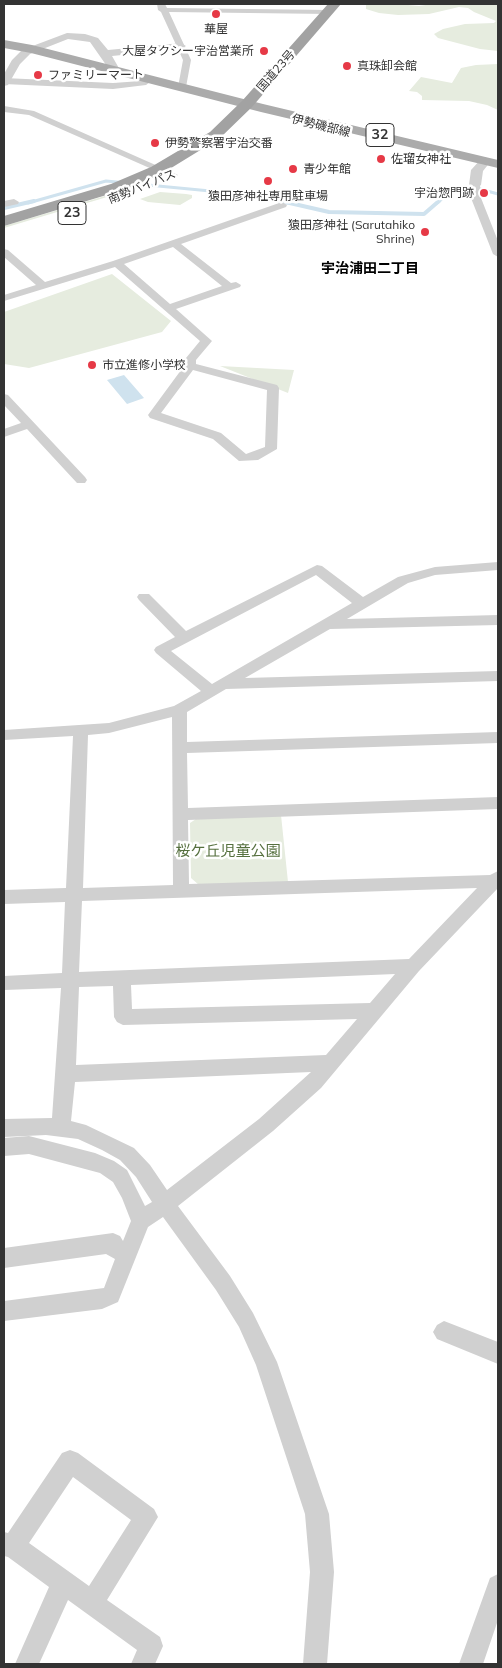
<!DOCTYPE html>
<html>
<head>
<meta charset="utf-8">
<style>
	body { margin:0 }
	#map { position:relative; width:502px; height:1668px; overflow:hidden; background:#fff; font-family:Mulish,sans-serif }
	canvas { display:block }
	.frame { position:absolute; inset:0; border:5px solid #333; pointer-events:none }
</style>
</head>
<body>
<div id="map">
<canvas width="502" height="1668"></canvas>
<div class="frame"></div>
</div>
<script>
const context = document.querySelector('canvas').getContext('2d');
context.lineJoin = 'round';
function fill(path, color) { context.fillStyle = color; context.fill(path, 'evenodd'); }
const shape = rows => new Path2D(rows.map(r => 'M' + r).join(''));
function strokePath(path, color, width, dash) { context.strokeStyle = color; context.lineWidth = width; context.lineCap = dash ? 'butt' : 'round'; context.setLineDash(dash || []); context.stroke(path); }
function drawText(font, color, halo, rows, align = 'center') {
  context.font = font + ' Mulish,"Noto Sans JP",sans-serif'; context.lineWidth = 5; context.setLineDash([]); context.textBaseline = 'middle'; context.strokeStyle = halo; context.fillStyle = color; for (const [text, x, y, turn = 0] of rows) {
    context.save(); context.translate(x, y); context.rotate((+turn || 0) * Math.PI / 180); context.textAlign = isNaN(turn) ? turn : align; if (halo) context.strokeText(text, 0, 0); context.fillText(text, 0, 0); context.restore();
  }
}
const green = shape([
	[366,4,397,4,419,6,432,4,498,4,498,51,480,49,438,38,434,34,443,29,465,24,494,23,496,21,474,12,468,8,459,7,429,14,398,15,379,13,366,9],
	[498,64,498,110,487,105,469,101,422,100,422,96,417,92,409,91,421,77,452,83,461,68,476,65],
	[146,180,150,180,107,197,4,228,4,226,105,196],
	[160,192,186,194,192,195,192,198,180,205,148,202,140,199],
	[112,274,171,321,162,332,29,368,4,364,4,312],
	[220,366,294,370,288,393],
	[281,815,288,882,199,885,191,878,190,823,196,819]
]);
const water = shape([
	[124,375,144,398,127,404,107,380]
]);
const streamFar1 = shape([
	[28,203,106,181,252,195,287,203],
	[437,203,455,188,480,189,498,194]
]);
const stream = shape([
	[281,201,329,212,424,214,439,201],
	[4,208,34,201]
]);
const minor = shape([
	[157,4,165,4,167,8,329,10,333,12,329,14,169,12,191,60,186,87,182,90,178,87,183,60,161,12,158,10,157,4],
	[150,76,154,79,146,85,113,89,4,84,4,78,113,83,141,81,150,76],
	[4,106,34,111,178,175,173,178,170,177,29,115,4,112,4,106],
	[475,182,480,185,481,198,498,241,498,257,493,254,471,198,470,185,475,182],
	[14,199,19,202,18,204,4,207,4,201,14,199],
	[282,202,287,205,286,207,181,244,231,283,236,282,241,285,240,287,176,309,212,341,196,360,196,364,277,385,279,388,277,449,258,460,239,461,213,439,150,418,148,415,184,366,186,358,200,341,115,267,4,301,4,295,36,285,4,257,4,249,8,250,45,282,113,261,282,202],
	[173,247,222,286,170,304,124,264,173,247],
	[193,370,267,390,265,447,246,454,221,433,161,413,193,370],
	[4,394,8,395,85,477,87,480,85,483,77,483,27,429,4,437,4,429,21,423,4,405,4,394],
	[498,562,498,570,435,575,408,583,347,619,498,615,498,625,330,629,245,678,498,671,498,681,226,689,187,712,187,742,498,732,498,743,187,753,188,808,498,797,498,809,188,820,189,884,490,875,498,871,498,888,419,971,321,1088,273,1131,178,1206,230,1276,253,1313,277,1362,329,1514,334,1572,327,1664,303,1664,310,1572,305,1514,256,1365,239,1327,216,1290,163,1217,148,1227,118,1302,102,1309,4,1321,4,1301,104,1288,115,1259,106,1254,4,1268,4,1248,113,1233,120,1236,123,1241,131,1221,122,1198,113,1182,100,1173,29,1154,4,1156,4,1138,29,1136,95,1153,114,1161,127,1170,145,1206,152,1202,136,1177,120,1160,102,1150,78,1139,46,1135,4,1137,4,1119,52,1118,61,988,4,990,4,976,62,973,65,902,4,904,4,890,66,888,73,736,4,740,4,730,109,723,174,706,201,691,156,653,154,650,156,647,175,637,139,600,137,597,139,594,149,594,186,631,317,565,322,566,363,597,398,577,435,567,498,562],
	[316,575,352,603,212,684,171,651,316,575],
	[172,717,173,885,83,888,88,735,109,733,172,717],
	[477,888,409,959,79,972,82,901,477,888],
	[395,974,370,1003,132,1009,131,985,395,974],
	[113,986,114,1017,117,1022,123,1025,357,1019,326,1055,76,1065,79,987,113,986],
	[311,1072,259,1119,167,1190,150,1165,134,1148,86,1125,71,1121,75,1082,311,1072],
	[444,1321,498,1342,498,1364,437,1339,433,1332,437,1325,444,1321],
	[70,1450,78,1453,154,1509,158,1517,107,1600,160,1637,163,1646,155,1664,131,1664,137,1650,68,1600,39,1664,15,1664,49,1587,8,1557,4,1556,4,1532,8,1533,62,1453,70,1450],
	[73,1477,131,1520,89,1586,29,1543,73,1477],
	[498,1574,498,1620,483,1664,459,1664,490,1578,498,1574]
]);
const tertiary = shape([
	[67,33,85,34,98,38,108,50,181,43,186,46,181,49,112,56,120,70,115,73,111,72,90,42,68,39,30,54,20,64,8,85,4,86,4,74,12,60,22,50,67,33],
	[485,157,491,161,483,171,481,185,475,189,471,188,469,185,471,170,481,159,485,157]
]);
const primary = shape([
	[4,40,32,45,263,104,498,160,498,168,261,112,31,53,4,48,4,40]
]);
const trunk = shape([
	[328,4,341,4,252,107,220,138,163,173,123,190,4,226,4,216,111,184,151,167,210,132,242,101,328,4]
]);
const markers = [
	[216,14,5,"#e63946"],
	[264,51,5,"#e63946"],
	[347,66,5,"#e63946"],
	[38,75,5,"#e63946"],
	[155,143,5,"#e63946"],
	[381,159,5,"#e63946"],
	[293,169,5,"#e63946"],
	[268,181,5,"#e63946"],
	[484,193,5,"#e63946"],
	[425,232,5,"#e63946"],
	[92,365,5,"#e63946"]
];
const farPoinames = [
	["華屋",216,29,"center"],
	["大屋タクシー宇治営業所",254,51,"right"],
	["真珠卸会館",357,66],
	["ファミリーマート",48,75],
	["伊勢警察署宇治交番",165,143],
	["佐瑠女神社",391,159],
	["青少年館",303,169],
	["宇治惣門跡",474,193,"right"],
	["猿田彦神社専用駐車場",268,196,"center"],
	["猿田彦神社 (Sarutahiko",415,225,"right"],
	["Shrine)",415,239,"right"],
	["市立進修小学校",102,365]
];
const farStreetnames = [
	["国道23号",276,71,-49],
	["伊勢磯部線",321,126,14],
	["南勢バイパス",142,187,-22]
];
const shields = [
	[380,135,28],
	[72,213,28]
];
const shieldNames = [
	["32",380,135],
	["23",72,213]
];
const farNeighbourhoodnames = [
	["宇治浦田二丁目",370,269]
];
const parkNames = [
	["桜ケ丘児童公園",228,851]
];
fill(green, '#e6ecdf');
fill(water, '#cfe2ee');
strokePath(streamFar1, '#cfe2ee', 3);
strokePath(stream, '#cfe2ee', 4);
fill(minor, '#d0d0d0');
fill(tertiary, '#d0d0d0');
fill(primary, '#ababab');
fill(trunk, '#a2a2a2');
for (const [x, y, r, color] of markers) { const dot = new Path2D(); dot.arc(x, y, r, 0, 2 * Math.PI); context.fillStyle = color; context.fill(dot); strokePath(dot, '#fff', 2); }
drawText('12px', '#333', '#fff', farPoinames, 'left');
drawText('12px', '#333', '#fff', farStreetnames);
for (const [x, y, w] of shields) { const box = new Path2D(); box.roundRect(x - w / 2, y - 11.5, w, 23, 4); context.fillStyle = '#fff'; context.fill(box); strokePath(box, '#333', 1); }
drawText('bold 14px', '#333', null, shieldNames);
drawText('bold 14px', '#000', '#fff', farNeighbourhoodnames);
drawText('15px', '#56703f', '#fff', parkNames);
</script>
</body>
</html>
